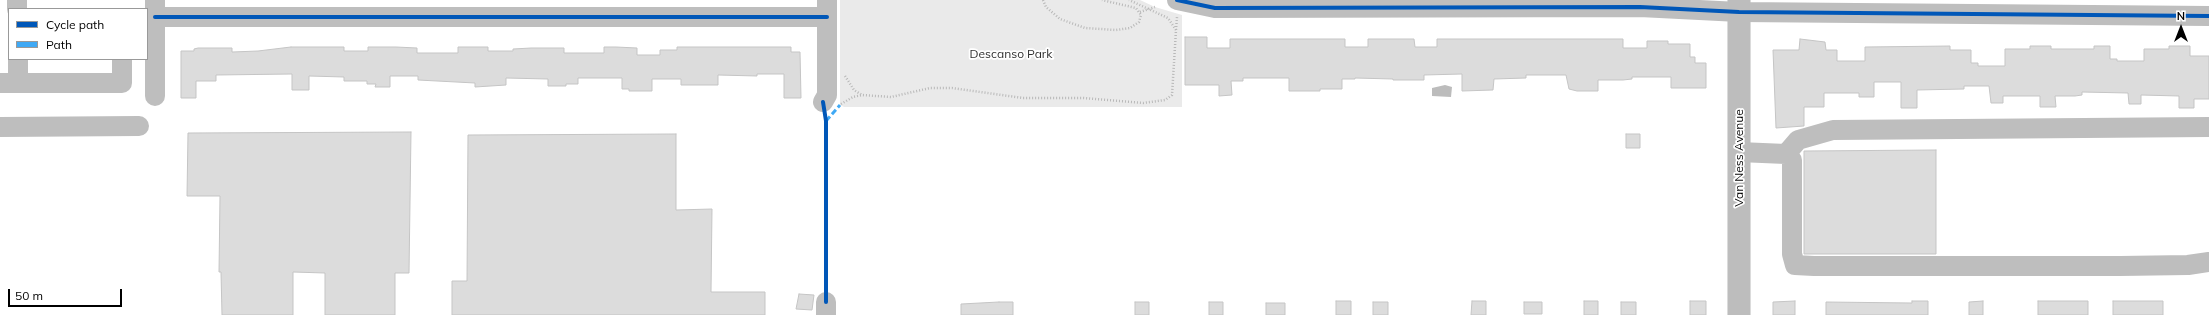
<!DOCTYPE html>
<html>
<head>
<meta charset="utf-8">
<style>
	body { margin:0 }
	#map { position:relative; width:2209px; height:315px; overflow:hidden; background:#fff; font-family:Mulish,sans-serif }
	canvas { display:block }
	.legend { position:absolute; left:8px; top:8px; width:140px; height:52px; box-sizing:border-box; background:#fff; border:1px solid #999; margin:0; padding:5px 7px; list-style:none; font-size:12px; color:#000 }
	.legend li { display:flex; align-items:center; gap:8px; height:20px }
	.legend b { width:20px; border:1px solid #999 }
	.north { position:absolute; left:2161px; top:8px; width:40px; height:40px; -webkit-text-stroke:3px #fff; paint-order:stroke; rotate:0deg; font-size:11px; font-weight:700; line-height:16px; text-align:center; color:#000 }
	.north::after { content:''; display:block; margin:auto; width:14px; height:18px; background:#000; clip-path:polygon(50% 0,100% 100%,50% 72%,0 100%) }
	.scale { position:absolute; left:8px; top:289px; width:114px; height:18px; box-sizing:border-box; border:2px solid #000; border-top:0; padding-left:5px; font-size:12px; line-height:14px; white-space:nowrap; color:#000; -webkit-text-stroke:3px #fff; paint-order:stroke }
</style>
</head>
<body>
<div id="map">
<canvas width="2209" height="315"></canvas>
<ul class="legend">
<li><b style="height:5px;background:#0057b8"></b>Cycle path</li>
<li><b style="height:5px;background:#3fa9f5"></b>Path</li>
</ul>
<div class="north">N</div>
<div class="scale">50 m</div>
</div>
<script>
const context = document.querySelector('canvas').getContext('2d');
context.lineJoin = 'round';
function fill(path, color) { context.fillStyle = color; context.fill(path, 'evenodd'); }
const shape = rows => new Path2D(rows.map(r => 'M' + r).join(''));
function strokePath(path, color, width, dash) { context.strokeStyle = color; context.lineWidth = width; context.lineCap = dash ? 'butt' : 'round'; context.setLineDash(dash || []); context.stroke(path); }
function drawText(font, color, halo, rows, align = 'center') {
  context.font = font + ' Mulish,sans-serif'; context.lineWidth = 3.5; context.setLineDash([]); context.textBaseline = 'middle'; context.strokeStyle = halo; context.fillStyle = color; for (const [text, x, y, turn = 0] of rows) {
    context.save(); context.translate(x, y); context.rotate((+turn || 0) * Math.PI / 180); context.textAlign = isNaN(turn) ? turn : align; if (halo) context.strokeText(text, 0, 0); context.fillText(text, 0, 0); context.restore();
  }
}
const green = shape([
	[840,0,1140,0,1155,7,1182,15,1182,107,844,107,840,105]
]);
const water = shape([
	[1445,85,1452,87,1451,97,1432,96,1432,88]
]);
const building = shape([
	[1185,37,1207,37,1207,48,1230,48,1230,39,1345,39,1345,47,1368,47,1368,39,1414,39,1415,47,1437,47,1437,39,1623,39,1623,48,1647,48,1647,41,1668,41,1668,44,1690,44,1690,57,1695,57,1695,63,1706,63,1706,88,1671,88,1671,77,1632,77,1632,79,1623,80,1598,80,1598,91,1577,91,1569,89,1566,75,1526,75,1526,78,1494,79,1493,90,1462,91,1462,74,1424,75,1424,80,1393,80,1393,79,1355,78,1355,79,1342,79,1342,89,1320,89,1320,91,1289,91,1289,78,1243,78,1243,81,1231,81,1232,95,1219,96,1219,85,1185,85,1185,37],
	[1800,39,1825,42,1826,50,1837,50,1837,61,1865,61,1865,47,1950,46,1950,50,1971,50,1971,63,1978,63,1978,66,2005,66,2005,49,2030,49,2030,46,2051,46,2051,49,2094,49,2094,46,2110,46,2110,59,2117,59,2117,61,2144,61,2144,49,2169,49,2169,46,2190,46,2190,56,2209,56,2209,99,2194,99,2194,108,2179,108,2179,96,2141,95,2141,104,2129,104,2128,93,2082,92,2082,95,2075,96,2055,96,2056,107,2040,107,2040,96,2003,96,2003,103,1991,103,1989,86,1964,86,1964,89,1917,90,1917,108,1901,108,1901,82,1874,82,1874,97,1859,97,1859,93,1824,93,1824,107,1804,107,1804,126,1776,128,1773,50,1799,50,1800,39],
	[291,47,344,47,344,51,368,51,368,47,396,47,417,48,417,53,458,53,458,47,488,47,488,51,513,51,513,49,531,48,564,48,564,53,604,53,604,47,616,47,637,48,637,55,660,55,660,50,677,50,677,47,791,47,791,52,800,52,801,98,784,98,784,74,757,74,757,76,718,75,718,85,681,85,681,79,652,79,652,91,629,91,629,89,622,89,622,78,578,78,578,84,566,84,566,86,548,86,548,79,506,78,506,85,475,87,475,83,418,80,418,76,390,76,390,87,375,87,376,84,367,84,367,81,344,81,344,77,309,76,309,90,292,90,292,74,216,75,216,81,196,81,196,98,181,98,181,51,194,51,194,49,198,48,232,48,232,52,258,51,291,47],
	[411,132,409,273,395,273,395,315,325,315,325,273,293,272,293,315,222,315,221,272,219,272,220,196,187,196,188,133,411,132],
	[676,134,676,210,712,209,711,292,765,292,765,315,452,315,452,281,467,281,468,135,676,134],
	[1626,134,1640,134,1640,148,1626,148,1626,134],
	[1936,150,1936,254,1804,254,1804,151,1936,150],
	[799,294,814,295,812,310,796,309,799,294],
	[1336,301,1351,301,1351,315,1336,315,1336,301],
	[1472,301,1486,301,1486,315,1471,315,1472,301],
	[1584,301,1598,301,1598,315,1584,315,1584,301],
	[1690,301,1706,301,1706,315,1690,315,1690,301],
	[1795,301,1795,315,1773,315,1773,302,1795,301],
	[1912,301,1928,301,1928,315,1826,315,1826,302,1912,303,1912,301],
	[1983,301,1983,315,1969,315,1969,302,1983,301],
	[2038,301,2088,301,2088,315,2038,315,2038,301],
	[2113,301,2163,301,2163,315,2113,315,2113,301],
	[999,302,1013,302,1013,315,961,315,961,304,999,302],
	[1135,302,1149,302,1149,315,1135,315,1135,302],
	[1209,302,1223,302,1223,315,1209,315,1209,302],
	[1373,302,1388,302,1388,315,1373,315,1373,302],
	[1524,302,1542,302,1542,314,1524,314,1524,302],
	[1621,302,1636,302,1636,315,1621,315,1621,302],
	[1266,303,1285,303,1285,315,1266,315,1266,303]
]);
const path = shape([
	[1043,0,1046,7,1060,19,1085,28,1116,30,1130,28,1139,22,1141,15,1136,8,1102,0],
	[1140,12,1155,7],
	[1176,30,1177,17],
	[845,76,854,90,862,95,891,97,930,88,952,88,1023,98,1084,98,1143,103,1165,100,1172,95,1176,30,1168,18,1129,0],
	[841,104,853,97,862,95]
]);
const minor = shape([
	[17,0,17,9],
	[1177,0,1215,8,1640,7,1739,12,2209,16],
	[155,17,827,17],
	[18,59,18,83],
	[0,83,122,83,122,59],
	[155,96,155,0],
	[823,102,827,95,827,0],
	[0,127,139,126],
	[1739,152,1786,154,1792,160,1792,254,1795,265,1814,266,2120,266,2188,265,2209,262],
	[1786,154,1798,140,1833,130,2209,127],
	[826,302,826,315]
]);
const major = shape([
	[1739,315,1739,0]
]);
const quiet = shape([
	[826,121,840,105]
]);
const cycleway = shape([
	[1177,0,1215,8,1640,7,1739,12,2209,16],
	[155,17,827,17],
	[823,102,826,121,826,302]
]);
const parkNames = [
	["Descanso Park",1011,54]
];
const streetNames = [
	["Van Ness Avenue",1739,158,-90]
];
fill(green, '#eaeaea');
fill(water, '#bcbcbc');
fill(building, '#dcdcdc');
strokePath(building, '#c5c5c5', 1);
strokePath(major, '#dbdbdb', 24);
strokePath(path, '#b8b8b8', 2.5, [1, 2]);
strokePath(minor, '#bebebe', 20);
strokePath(major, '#bdbdbd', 22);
strokePath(quiet, '#3fa9f5', 3, [6, 3]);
strokePath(cycleway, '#0057b8', 4);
drawText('12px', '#2f2f2f', '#fff', parkNames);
drawText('12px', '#000', '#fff', streetNames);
</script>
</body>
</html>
